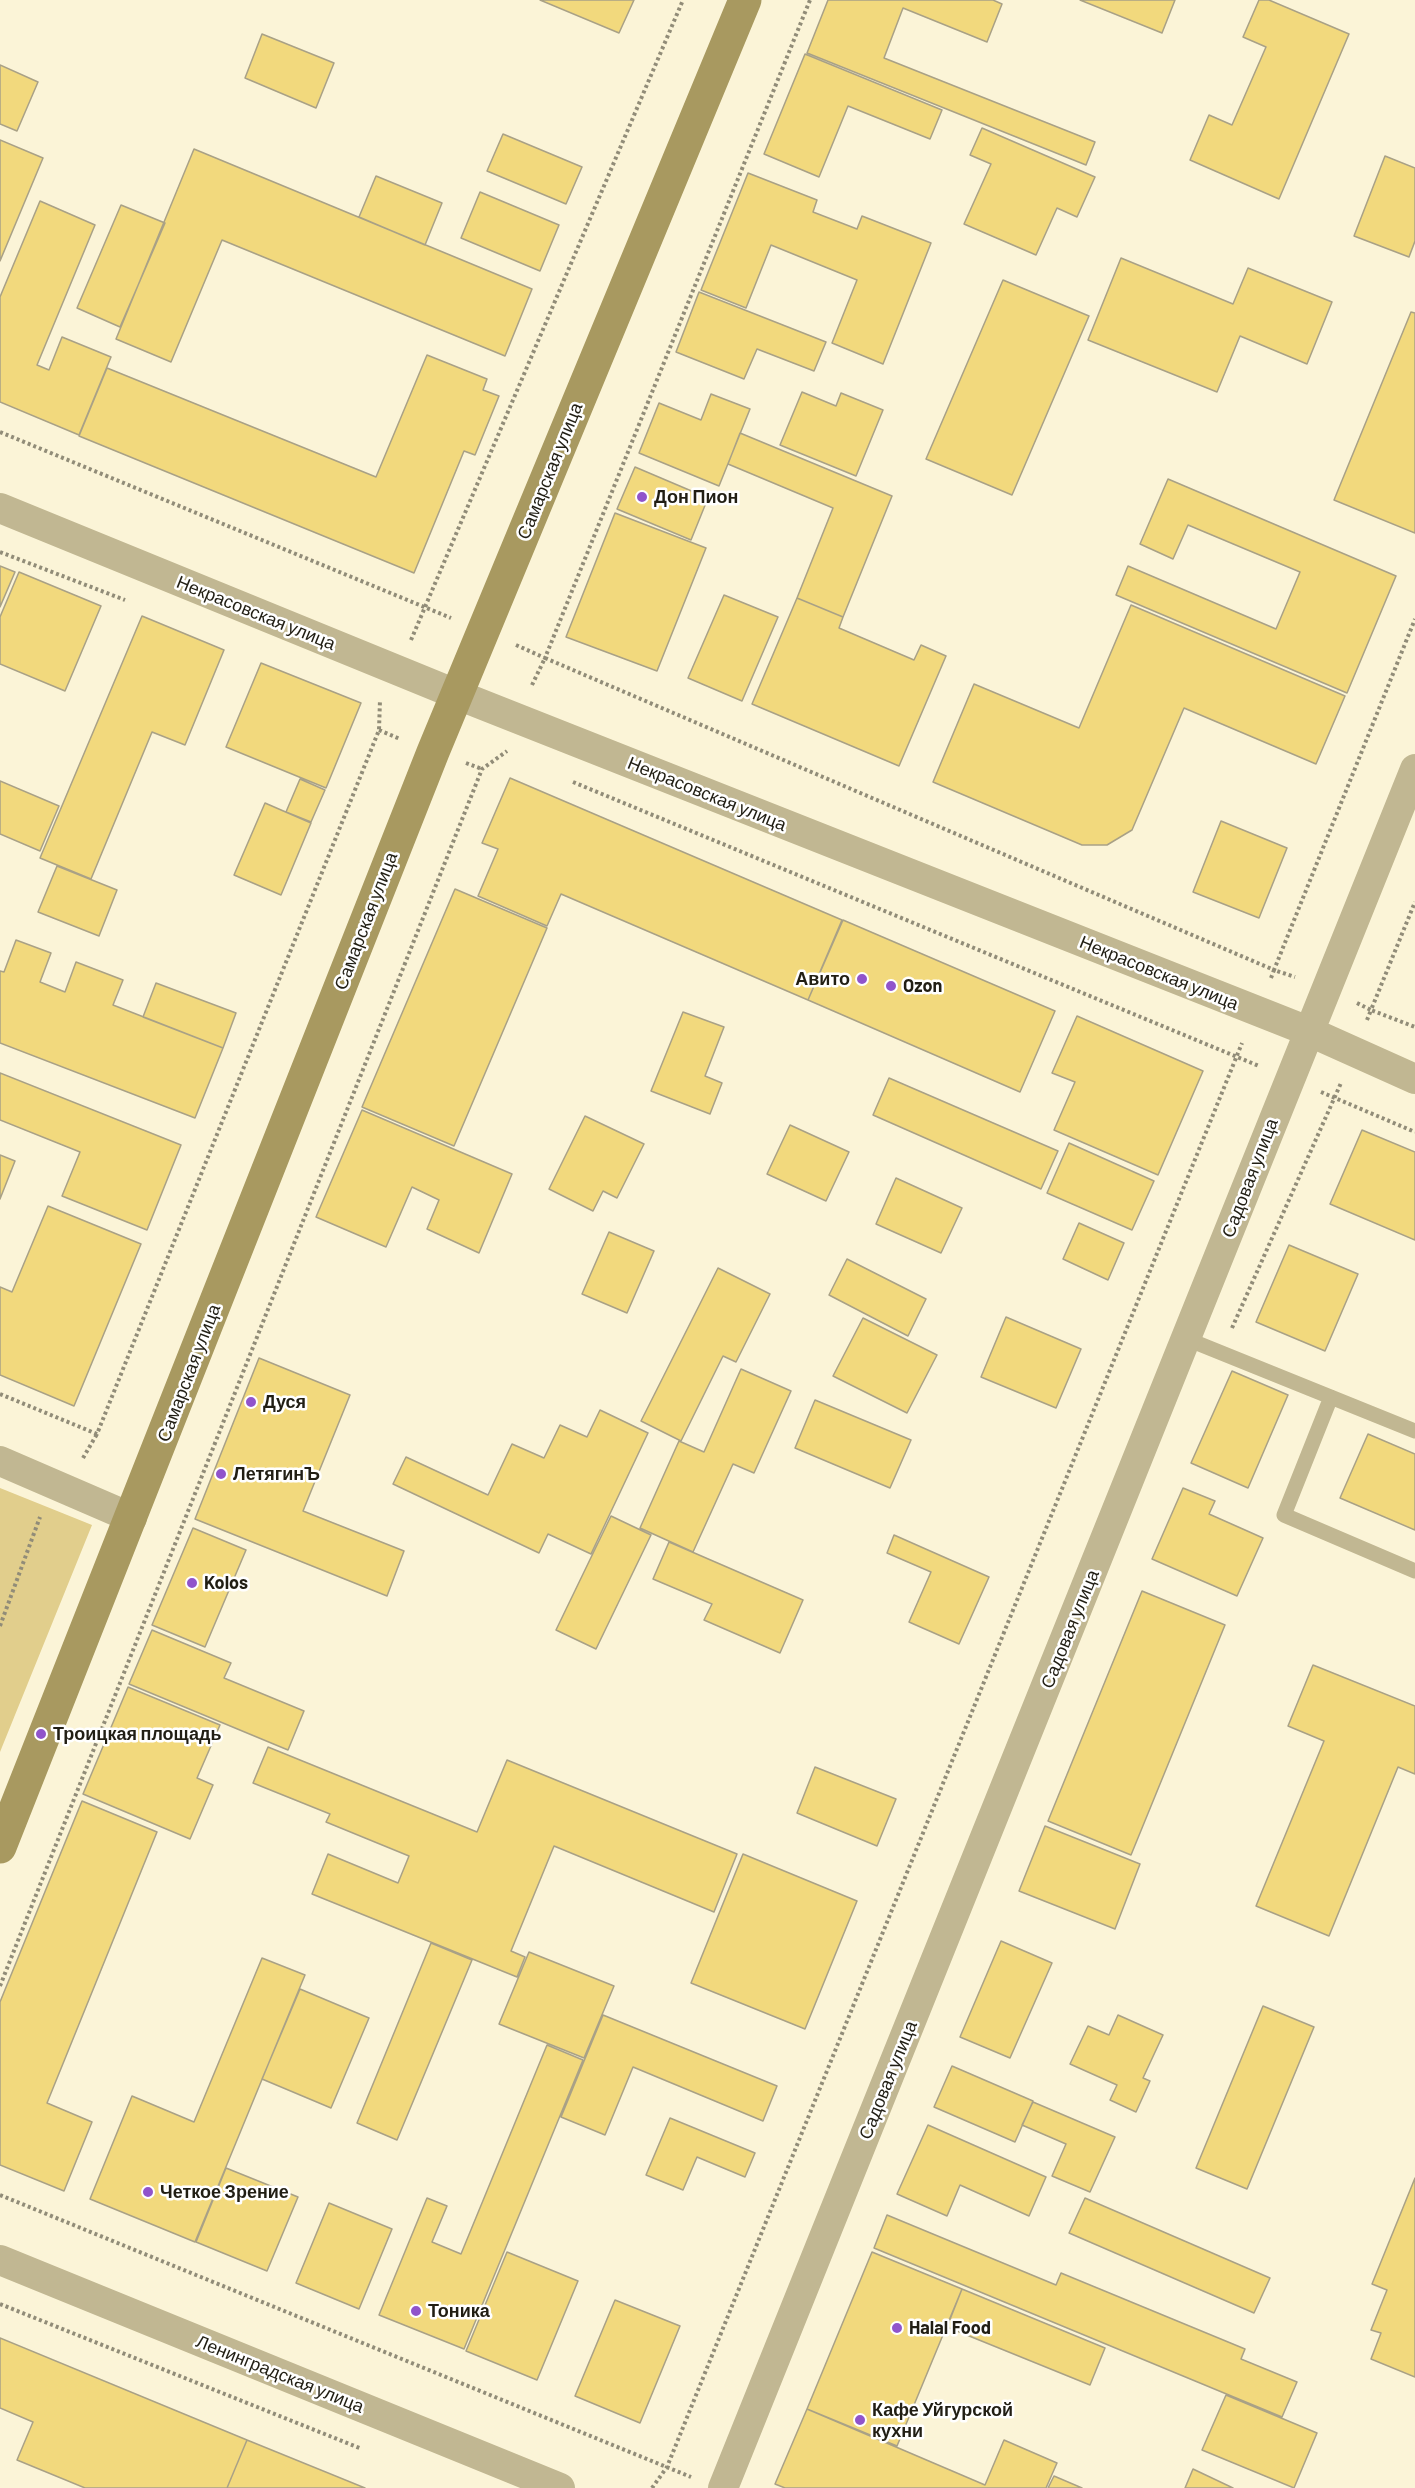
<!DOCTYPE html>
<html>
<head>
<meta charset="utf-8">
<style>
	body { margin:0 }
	canvas { display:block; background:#fbf4d7 }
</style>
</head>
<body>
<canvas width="1415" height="2488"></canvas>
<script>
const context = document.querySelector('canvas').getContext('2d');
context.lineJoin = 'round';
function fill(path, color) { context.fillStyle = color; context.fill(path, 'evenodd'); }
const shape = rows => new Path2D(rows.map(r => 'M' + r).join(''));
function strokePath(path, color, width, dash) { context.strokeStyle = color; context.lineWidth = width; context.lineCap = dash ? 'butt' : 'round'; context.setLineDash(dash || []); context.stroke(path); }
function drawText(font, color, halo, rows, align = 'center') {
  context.font = font + ' Barlow,sans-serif'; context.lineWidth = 5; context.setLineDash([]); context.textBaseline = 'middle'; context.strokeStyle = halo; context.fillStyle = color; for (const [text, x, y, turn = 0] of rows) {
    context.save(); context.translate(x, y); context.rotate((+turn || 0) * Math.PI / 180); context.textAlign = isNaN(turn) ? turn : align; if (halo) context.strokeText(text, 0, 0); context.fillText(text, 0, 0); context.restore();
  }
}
const green = shape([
	[0,1488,92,1525,0,1752]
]);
const building = shape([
	[540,0,634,0,619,33,540,0],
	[828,0,993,0,1002,4,987,42,903,8,884,58,1095,142,1086,165,807,53,828,0],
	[1080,0,1175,0,1162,33,1080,0],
	[1259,0,1269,0,1349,34,1279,199,1190,160,1209,115,1232,125,1266,47,1243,37,1259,0],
	[262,34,334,63,316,108,245,78,262,34],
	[805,54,942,110,930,139,848,106,819,177,764,154,805,54],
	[0,65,38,82,17,131,0,124,0,65],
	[982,128,1095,177,1077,217,1057,208,1036,255,964,224,991,164,970,155,982,128],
	[503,134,582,167,566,204,487,171,503,134],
	[0,140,43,158,0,261,0,140],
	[194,149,532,289,505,356,222,240,171,362,116,339,194,149],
	[1385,156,1415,168,1415,241,1409,257,1354,236,1385,156],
	[748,173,817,200,813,212,857,229,862,216,931,243,883,364,832,343,857,280,771,245,746,308,701,290,748,173],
	[376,176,442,203,425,245,359,217,376,176],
	[480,192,559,225,540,271,461,238,480,192],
	[40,201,95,225,37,365,49,370,62,337,111,357,79,435,0,402,0,297,40,201],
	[121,205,165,223,120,327,77,308,121,205],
	[1121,258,1233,304,1248,268,1332,302,1307,364,1240,336,1217,392,1088,340,1121,258],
	[1003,280,1089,316,1012,495,926,459,1003,280],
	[699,292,826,342,814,371,757,349,744,379,676,352,699,292],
	[1411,312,1415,313,1415,533,1334,500,1411,312],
	[427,355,487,379,483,390,499,396,475,455,464,451,414,573,79,436,107,368,376,477,427,355],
	[802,392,836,406,841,393,883,410,856,476,780,445,802,392],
	[711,394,750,409,719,486,639,453,659,403,701,420,711,394],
	[740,433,892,496,843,617,797,598,833,508,728,464,740,433],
	[635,467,708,498,691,540,617,509,635,467],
	[1168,479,1396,576,1347,693,1116,595,1128,566,1276,629,1300,572,1188,525,1173,559,1140,544,1168,479],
	[615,513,706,548,657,671,566,637,615,513],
	[0,566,15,572,0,607,0,566],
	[19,572,101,606,65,691,0,664,0,617,19,572],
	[724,595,778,617,742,701,688,678,724,595],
	[797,598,843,617,839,628,914,660,921,645,946,656,899,766,752,704,797,598],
	[1131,605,1345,696,1316,764,1184,708,1132,830,1107,845,1082,845,933,782,974,684,1079,728,1131,605],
	[142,616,224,650,185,745,152,732,91,879,40,858,142,616],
	[261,663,361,703,326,788,226,747,261,663],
	[510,778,842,920,808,1000,561,894,547,926,478,896,498,849,482,843,510,778],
	[300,779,325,790,311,822,286,812,300,779],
	[0,781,59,806,40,851,0,834,0,781],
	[265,803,311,823,281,895,234,875,265,803],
	[1221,821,1287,848,1259,918,1193,892,1221,821],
	[57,866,117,890,99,936,38,912,57,866],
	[455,889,547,928,454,1146,362,1107,455,889],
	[843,920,1055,1011,1020,1092,808,1000,843,920],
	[16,940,51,953,40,982,65,992,76,962,123,980,113,1005,223,1048,195,1118,0,1043,0,971,4,972,16,940],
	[156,983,236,1013,223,1048,143,1017,156,983],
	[683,1012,724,1027,705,1076,722,1083,710,1114,651,1091,683,1012],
	[1077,1016,1203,1071,1158,1175,1054,1130,1075,1082,1052,1073,1077,1016],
	[0,1073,181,1145,147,1230,62,1196,80,1152,0,1120,0,1073],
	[889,1078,1058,1151,1041,1189,873,1115,889,1078],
	[362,1110,512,1174,479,1253,427,1229,439,1200,412,1187,386,1247,316,1217,362,1110],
	[585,1116,644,1144,617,1198,603,1191,593,1211,549,1189,585,1116],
	[790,1125,849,1152,826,1201,767,1174,790,1125],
	[1362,1130,1415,1152,1415,1240,1330,1204,1362,1130],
	[1069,1143,1154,1181,1132,1230,1047,1193,1069,1143],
	[0,1155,15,1161,0,1199,0,1155],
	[896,1178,962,1208,941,1253,876,1224,896,1178],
	[48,1206,141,1244,74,1406,0,1375,0,1287,12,1292,48,1206],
	[1079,1223,1124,1243,1108,1280,1063,1259,1079,1223],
	[609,1232,654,1251,627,1313,582,1294,609,1232],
	[1289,1245,1358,1274,1325,1351,1256,1322,1289,1245],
	[847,1259,926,1299,908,1336,829,1295,847,1259],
	[718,1268,770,1294,736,1362,723,1356,681,1441,641,1421,718,1268],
	[1006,1317,1081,1349,1056,1408,981,1377,1006,1317],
	[863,1318,937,1355,907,1413,833,1376,863,1318],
	[259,1358,350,1395,303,1511,404,1551,387,1596,195,1519,259,1358],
	[741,1369,791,1391,754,1473,733,1464,693,1552,640,1528,679,1441,704,1452,741,1369],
	[1232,1371,1288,1395,1248,1488,1191,1463,1232,1371],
	[815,1400,911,1440,890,1488,795,1448,815,1400],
	[600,1410,648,1433,591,1554,548,1534,539,1553,393,1484,406,1457,488,1495,512,1444,544,1458,560,1425,587,1437,600,1410],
	[1368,1434,1415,1454,1415,1530,1340,1498,1368,1434],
	[1183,1488,1215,1501,1209,1514,1263,1538,1237,1596,1152,1559,1183,1488],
	[611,1516,651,1535,596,1649,556,1630,611,1516],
	[193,1528,246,1550,205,1647,152,1625,193,1528],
	[894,1535,989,1577,959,1644,909,1622,931,1572,887,1553,894,1535],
	[669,1542,803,1600,780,1653,704,1620,712,1604,653,1579,669,1542],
	[1142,1591,1225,1625,1131,1855,1048,1821,1142,1591],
	[152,1630,231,1663,224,1678,304,1711,288,1750,129,1684,152,1630],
	[1313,1665,1415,1706,1415,1774,1398,1767,1329,1936,1256,1906,1324,1741,1288,1726,1313,1665],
	[128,1687,220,1725,197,1778,213,1785,190,1839,83,1794,128,1687],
	[268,1747,477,1832,507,1760,737,1854,714,1912,554,1846,511,1951,525,1957,517,1977,312,1894,328,1854,398,1883,409,1856,326,1822,330,1814,253,1783,268,1747],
	[815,1767,896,1799,877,1846,797,1813,815,1767],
	[82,1801,157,1832,47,2103,92,2122,64,2191,0,2165,0,2002,82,1801],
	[1045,1826,1140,1864,1115,1929,1019,1891,1045,1826],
	[743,1854,857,1901,805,2029,691,1983,743,1854],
	[1001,1941,1052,1963,1010,2058,960,2037,1001,1941],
	[431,1943,472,1960,397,2140,357,2123,431,1943],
	[529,1952,614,1986,584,2058,499,2024,529,1952],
	[262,1958,305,1975,195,2242,90,2199,132,2096,194,2122,262,1958],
	[300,1989,369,2018,331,2108,262,2079,300,1989],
	[1263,2006,1314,2027,1247,2189,1196,2168,1263,2006],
	[603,2015,777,2086,763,2121,633,2067,605,2135,561,2117,603,2015],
	[1118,2015,1163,2035,1143,2078,1150,2081,1136,2112,1110,2100,1117,2085,1070,2064,1088,2026,1109,2035,1118,2015],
	[547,2045,583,2060,464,2349,379,2315,427,2198,447,2206,432,2242,461,2254,547,2045],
	[952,2066,1033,2101,1015,2142,934,2107,952,2066],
	[1033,2102,1115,2137,1090,2192,1052,2176,1066,2144,1022,2125,1033,2102],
	[670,2118,755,2153,745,2177,697,2157,683,2190,646,2175,670,2118],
	[928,2125,1046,2177,1029,2216,960,2185,947,2216,897,2194,928,2125],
	[226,2168,298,2197,267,2271,196,2242,226,2168],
	[1415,2178,1415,2377,1371,2359,1381,2333,1371,2330,1387,2290,1372,2284,1415,2178],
	[1085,2198,1270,2278,1254,2313,1069,2233,1085,2198],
	[329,2203,392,2229,359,2309,296,2283,329,2203],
	[887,2215,1056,2285,1061,2273,1245,2349,1241,2359,1297,2382,1282,2417,874,2248,887,2215],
	[507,2252,578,2281,537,2380,466,2351,507,2252],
	[872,2252,962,2289,897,2446,807,2409,872,2252],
	[962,2289,1105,2348,1090,2385,947,2327,962,2289],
	[615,2300,680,2326,640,2423,575,2396,615,2300],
	[0,2338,247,2440,227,2488,85,2488,17,2460,33,2422,0,2408,0,2338],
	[1226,2395,1317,2433,1294,2488,1202,2450,1226,2395],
	[807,2409,985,2485,1004,2440,1057,2463,1046,2488,785,2488,775,2484,807,2409],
	[247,2440,365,2488,227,2488,247,2440],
	[1193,2469,1233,2488,1185,2488,1193,2469],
	[1054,2476,1082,2488,1048,2488,1054,2476]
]);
const path = shape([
	[0,432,451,618],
	[0,552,125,600],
	[411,640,683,0],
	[516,645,545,658,810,0],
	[532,685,545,658,1274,970,1415,619],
	[379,730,400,739],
	[466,763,482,769],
	[573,782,1259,1066],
	[1271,978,1274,970,1295,977],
	[1357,1003,1371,1010,1415,902],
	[1367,1020,1371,1010,1415,1027],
	[1321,1092,1415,1132],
	[1232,1328,1341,1083],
	[0,1394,97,1434,379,730,380,700],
	[83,1458,97,1434],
	[0,1626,40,1517],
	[0,1986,482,769,507,751],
	[0,2195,691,2477],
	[0,2304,362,2449],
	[652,2488,667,2467,1242,1043]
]);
const lane = shape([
	[1187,1339,1415,1431],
	[1331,1397,1284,1515,1415,1571]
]);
const street = shape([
	[0,508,458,695,1308,1031,1415,1079],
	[0,1461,132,1518],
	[0,2260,560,2488],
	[723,2488,1415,769]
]);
const secondary = shape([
	[0,1847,433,752,745,0]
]);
const markers = [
	[642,497,6,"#9054cb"],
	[862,979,6,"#9054cb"],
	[891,986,6,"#9054cb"],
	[251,1402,6,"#9054cb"],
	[221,1474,6,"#9054cb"],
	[192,1583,6,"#9054cb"],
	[41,1734,6,"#9054cb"],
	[148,2192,6,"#9054cb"],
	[416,2311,6,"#9054cb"],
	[897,2328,6,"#9054cb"],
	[860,2420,6,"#9054cb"]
];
const streetNames = [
	["Самарская улица",550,471,-68],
	["Некрасовская улица",256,613,22],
	["Некрасовская улица",707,794,22],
	["Самарская улица",366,921,-69],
	["Некрасовская улица",1159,973,22],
	["Садовая улица",1250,1178,-69],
	["Самарская улица",189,1373,-69],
	["Садовая улица",1070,1629,-68],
	["Садовая улица",888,2080,-68],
	["Ленинградская улица",280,2374,22]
];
const poiNames = [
	["Дон Пион",654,497],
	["Авито",850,979,"right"],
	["Ozon",903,986],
	["Дуся",263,1402],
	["ЛетягинЪ",233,1474],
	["Kolos",204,1583],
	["Троицкая площадь",53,1734],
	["Четкое Зрение",160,2192],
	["Тоника",428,2311],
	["Halal Food",909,2328],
	["Кафе Уйгурской",872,2410],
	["кухни",872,2431]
];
fill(green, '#e1ce8c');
fill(building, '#f2d97d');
strokePath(building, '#a9a186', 1.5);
strokePath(path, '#918c78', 4, [3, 3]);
strokePath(lane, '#c1b792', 15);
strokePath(street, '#c1b792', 30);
strokePath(secondary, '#a89960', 33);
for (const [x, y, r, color] of markers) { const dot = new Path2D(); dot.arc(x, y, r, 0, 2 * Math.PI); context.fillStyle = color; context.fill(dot); strokePath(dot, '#fff', 2); }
drawText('18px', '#211e14', '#fff', streetNames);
drawText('bold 18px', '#211e14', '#fff', poiNames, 'left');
</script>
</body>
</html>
